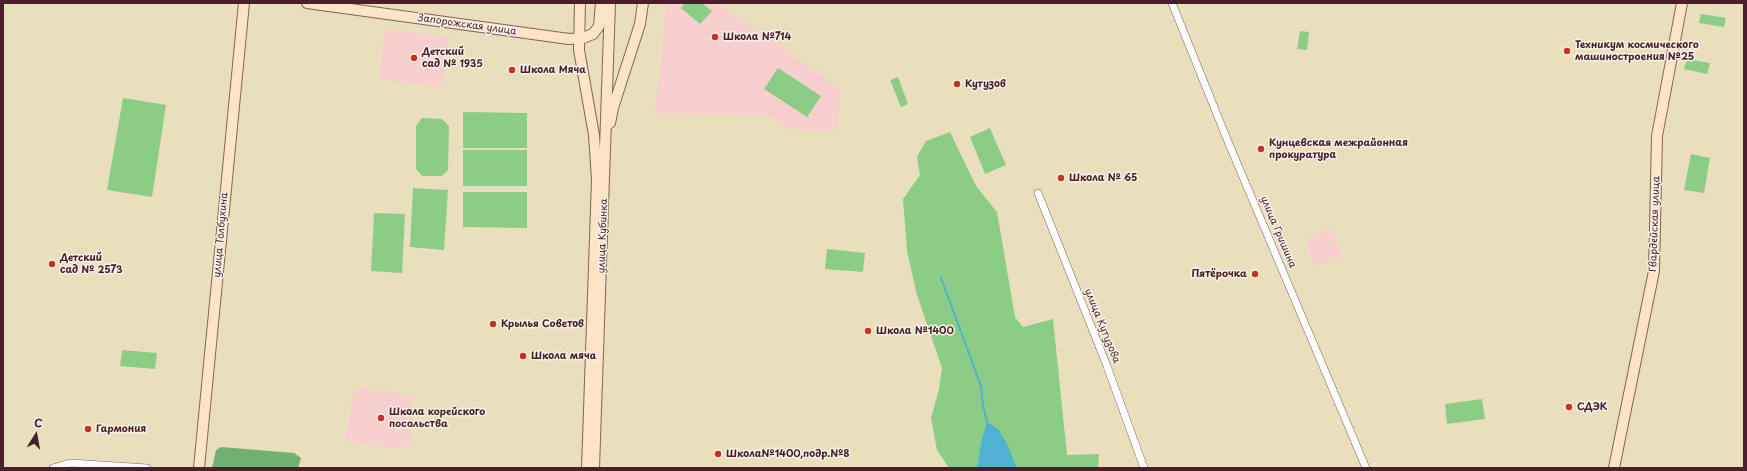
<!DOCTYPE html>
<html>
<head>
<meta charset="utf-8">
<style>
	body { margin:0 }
	#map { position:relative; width:1747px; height:471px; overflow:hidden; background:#e9dfbc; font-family:"Playpen Sans",sans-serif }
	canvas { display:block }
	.frame { position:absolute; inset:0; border:4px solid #4a1f2b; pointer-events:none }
	.north { position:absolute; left:16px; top:415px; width:40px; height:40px; -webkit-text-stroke:3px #f7f3e8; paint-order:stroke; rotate:11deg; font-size:11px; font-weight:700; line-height:16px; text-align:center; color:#4a1f2b }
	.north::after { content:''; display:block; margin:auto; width:14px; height:18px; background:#4a1f2b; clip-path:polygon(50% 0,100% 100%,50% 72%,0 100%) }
</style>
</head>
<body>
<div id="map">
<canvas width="1747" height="471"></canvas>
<div class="frame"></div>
<div class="north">С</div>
</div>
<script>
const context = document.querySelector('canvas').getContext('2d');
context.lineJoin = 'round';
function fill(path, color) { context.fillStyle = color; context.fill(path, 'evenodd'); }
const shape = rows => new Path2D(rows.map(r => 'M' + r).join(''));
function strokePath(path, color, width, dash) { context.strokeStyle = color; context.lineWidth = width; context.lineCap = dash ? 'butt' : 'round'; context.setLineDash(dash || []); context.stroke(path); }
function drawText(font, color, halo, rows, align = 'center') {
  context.font = font + ' "Playpen Sans",sans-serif'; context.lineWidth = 3; context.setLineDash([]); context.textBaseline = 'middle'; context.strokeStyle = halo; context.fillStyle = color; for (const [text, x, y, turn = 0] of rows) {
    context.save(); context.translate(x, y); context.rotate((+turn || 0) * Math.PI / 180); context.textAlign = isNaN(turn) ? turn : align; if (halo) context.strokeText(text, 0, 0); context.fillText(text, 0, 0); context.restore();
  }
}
const built = shape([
	[667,3,718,3,817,71,840,89,837,132,789,129,767,115,655,113],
	[385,29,449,37,443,87,379,79],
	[1330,229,1342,255,1315,266,1305,239],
	[355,387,412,395,411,446,392,448,345,441]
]);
const green = shape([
	[685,3,702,3,712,11,700,24,681,8],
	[1701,14,1726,18,1724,27,1699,23],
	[1300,31,1309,32,1307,50,1297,49],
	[1687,59,1710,63,1707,74,1684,69],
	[778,68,821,96,807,117,764,89],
	[898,77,908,104,901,107,890,80],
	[123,98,166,105,152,197,107,190],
	[463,112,527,113,527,148,463,148],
	[422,118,442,119,449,126,448,170,442,176,422,176,416,169,416,126],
	[990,128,1006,165,985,174,970,137],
	[950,132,976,186,997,212,1015,317,1023,327,1053,319,1067,455,1099,454,1098,468,949,468,937,450,931,418,939,389,942,368,917,295,907,251,903,199,920,175,917,157,926,141],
	[463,150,527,150,527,186,463,186],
	[1691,154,1710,158,1704,193,1684,190],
	[413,188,448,190,444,250,410,247],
	[463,192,527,192,527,228,463,227],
	[374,213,405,214,402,273,371,271],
	[827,249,865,253,863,272,825,269],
	[122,350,157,353,155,369,120,366],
	[1482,399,1485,419,1447,424,1445,404]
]);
const forest = shape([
	[221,447,294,453,301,458,298,468,212,468,216,450]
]);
const water = shape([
	[987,422,998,429,1006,442,1017,468,977,468,981,443]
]);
const stream = shape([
	[941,278,981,386,983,405,987,422]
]);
const street = shape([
	[1172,3,1229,144,1366,468],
	[1038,193,1107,366,1144,468],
	[53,468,70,463,147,468]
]);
const secondary = shape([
	[307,3,569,39,583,38,593,34,599,26,601,3],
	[580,3,579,50,594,135,597,180,587,468],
	[610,123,613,108,640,24,643,3],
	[199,468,244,3],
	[594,468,610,3],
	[1614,468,1654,271,1657,136,1682,3]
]);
const markers = [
	[715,37,4,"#c8321e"],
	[1567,51,4,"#c8321e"],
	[414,58,4,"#c8321e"],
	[512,70,4,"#c8321e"],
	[957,84,4,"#c8321e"],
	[1261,149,4,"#c8321e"],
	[1061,178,4,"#c8321e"],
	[52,264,4,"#c8321e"],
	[1255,274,4,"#c8321e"],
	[493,324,4,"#c8321e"],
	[868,331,4,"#c8321e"],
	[523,356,4,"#c8321e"],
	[1569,407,4,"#c8321e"],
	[381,418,4,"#c8321e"],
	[88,429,4,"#c8321e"],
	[718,454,4,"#c8321e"]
];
const streetNames = [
	["Запорожская улица",467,25,8],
	["Гвардейская улица",1655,224,-88],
	["улица Гришина",1278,232,67],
	["улица Толбухина",221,235,-85],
	["улица Кубинка",603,236,-88],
	["улица Кутузова",1102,326,68]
];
const poiNames = [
	["Школа №714",723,37],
	["Техникум космического",1575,45],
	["машиностроения №25",1575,57],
	["Детский",422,52],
	["сад № 1935",422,64],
	["Школа Мяча",520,70],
	["Кутузов",965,84],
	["Кунцевская межрайонная",1269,143],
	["прокуратура",1269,155],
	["Школа № 65",1069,178],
	["Детский",60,258],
	["сад № 2573",60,270],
	["Пятёрочка",1247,274,"right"],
	["Крылья Советов",501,324],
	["Школа №1400",876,331],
	["Школа мяча",531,356],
	["СДЭК",1577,407],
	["Школа корейского",389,412],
	["посольства",389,424],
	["Гармония",96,429],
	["Школа№1400,подр.№8",726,454]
];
fill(built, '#f7d0cd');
fill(green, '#8bcd86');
fill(forest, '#70b073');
fill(water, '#51b1d0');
strokePath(stream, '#51b1d0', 2);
strokePath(street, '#82625e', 8);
strokePath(secondary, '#82625e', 12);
strokePath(street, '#fff', 7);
strokePath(secondary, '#fee4c6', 10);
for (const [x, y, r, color] of markers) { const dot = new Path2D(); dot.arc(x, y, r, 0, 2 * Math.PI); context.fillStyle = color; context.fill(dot); strokePath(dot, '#f7f3e8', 1.5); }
drawText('10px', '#4a1f2b', '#f7f3e8', streetNames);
drawText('bold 10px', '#4a1f2b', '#f7f3e8', poiNames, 'left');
</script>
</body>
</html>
